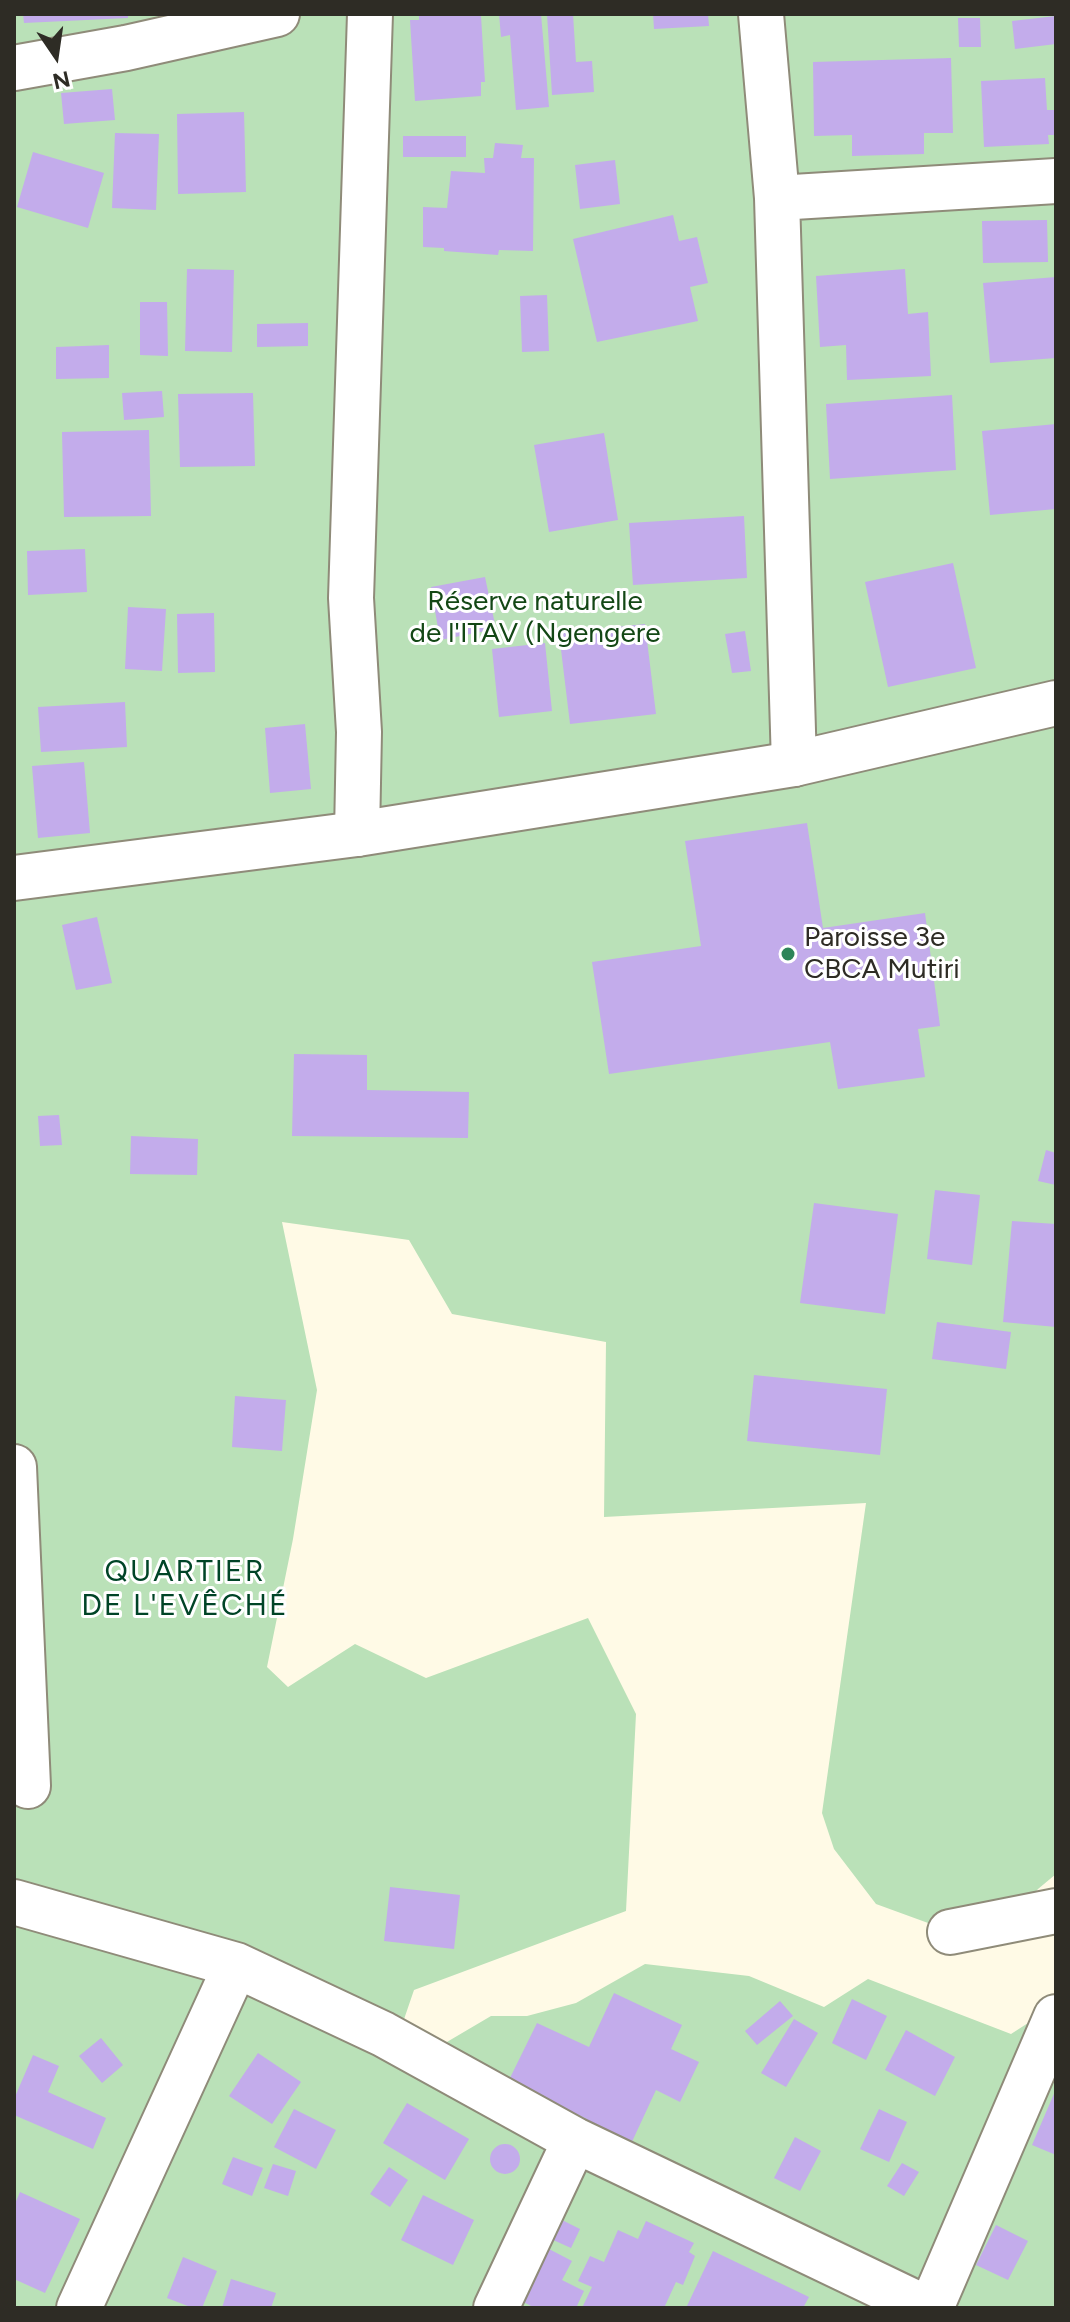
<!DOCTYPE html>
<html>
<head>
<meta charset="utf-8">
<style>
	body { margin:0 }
	#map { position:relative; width:1070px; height:2322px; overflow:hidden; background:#fffae6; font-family:Figtree,sans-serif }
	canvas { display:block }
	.frame { position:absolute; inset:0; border:16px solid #2e2c25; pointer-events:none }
	.north { position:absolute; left:16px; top:16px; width:80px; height:80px; -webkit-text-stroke:6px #fff; paint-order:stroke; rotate:167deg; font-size:22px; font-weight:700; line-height:32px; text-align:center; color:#2e2c25 }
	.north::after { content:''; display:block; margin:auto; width:28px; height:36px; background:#2e2c25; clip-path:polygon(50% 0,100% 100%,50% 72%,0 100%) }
</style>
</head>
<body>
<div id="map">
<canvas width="1070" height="2322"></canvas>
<div class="frame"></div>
<div class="north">N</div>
</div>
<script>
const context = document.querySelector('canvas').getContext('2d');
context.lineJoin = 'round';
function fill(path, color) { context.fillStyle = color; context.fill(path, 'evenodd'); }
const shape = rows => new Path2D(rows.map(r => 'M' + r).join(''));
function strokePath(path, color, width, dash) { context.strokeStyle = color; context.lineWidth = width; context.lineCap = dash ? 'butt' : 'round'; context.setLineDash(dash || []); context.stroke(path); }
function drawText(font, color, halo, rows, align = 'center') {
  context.font = font + ' Figtree,sans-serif'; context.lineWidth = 6; context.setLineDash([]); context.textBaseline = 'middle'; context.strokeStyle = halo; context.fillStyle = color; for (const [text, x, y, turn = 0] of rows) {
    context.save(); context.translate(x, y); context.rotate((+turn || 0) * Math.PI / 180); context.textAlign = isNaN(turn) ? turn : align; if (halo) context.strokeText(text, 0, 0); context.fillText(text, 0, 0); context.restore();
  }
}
const green = shape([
	[14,14,1056,14,1056,1874,1038,1889,1002,1932,950,1931,876,1904,834,1849,822,1813,866,1503,604,1517,606,1342,452,1314,409,1240,282,1222,317,1390,293,1539,267,1667,288,1687,355,1644,426,1678,588,1618,636,1714,626,1911,414,1990,401,2028,435,2049,491,2016,527,2016,576,2003,645,1964,749,1976,824,2007,868,1979,1011,2034,1056,2005,1056,2308,14,2308]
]);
const building = shape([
	[23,14,128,14,128,18,24,23],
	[419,14,481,16,485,82,481,82,481,96,415,101,410,20,419,20],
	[499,14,541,14,549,107,516,110,510,35,501,37],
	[547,14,573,14,576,62,592,61,594,92,552,95],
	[653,14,708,14,709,26,654,29],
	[1056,16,1056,44,1015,49,1012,21],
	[958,18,980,18,981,47,959,47],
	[951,58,953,133,924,133,924,154,852,156,852,135,814,136,813,62],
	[1045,78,1047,110,1056,110,1056,135,1048,135,1049,144,984,147,981,81],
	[112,89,115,120,64,124,61,93],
	[244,112,246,192,178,194,177,114],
	[115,133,159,134,156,210,112,208],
	[403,136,466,136,466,157,403,157],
	[495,143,523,145,521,158,534,158,533,251,499,250,498,255,444,251,444,248,423,247,423,207,447,208,451,171,485,173,484,158,493,158],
	[33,152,104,173,88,228,17,207],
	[615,160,620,204,580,209,575,165],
	[673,215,679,241,697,237,708,283,690,287,698,321,597,342,573,239],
	[1047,220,1048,262,983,263,982,221],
	[187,269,234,270,232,352,185,351],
	[905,269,908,314,928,312,931,376,847,380,846,345,820,347,816,276],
	[1056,277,1056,358,990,363,983,283],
	[547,295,549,351,522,352,520,296],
	[140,302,167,302,168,356,140,355],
	[308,323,308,346,257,347,257,324],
	[109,345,109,378,56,379,56,347],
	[162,391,164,417,124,420,122,393],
	[253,393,255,466,180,467,178,394],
	[952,395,956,470,830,479,826,404],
	[1056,424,1056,509,990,515,982,431],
	[149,430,151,516,64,517,62,432],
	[604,433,618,520,549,532,534,445],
	[744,516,747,578,633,585,629,523],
	[85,549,87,592,28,595,27,551],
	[953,563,976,668,888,687,865,582],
	[485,577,496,629,440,640,431,587],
	[128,607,166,609,162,671,125,669],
	[214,613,215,672,178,673,177,614],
	[645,624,656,714,570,724,559,633],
	[745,631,751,671,732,673,725,634],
	[545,643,552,711,499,717,492,649],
	[125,702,127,747,41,752,38,707],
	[305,724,311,789,270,793,265,728],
	[84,762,90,833,38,838,32,766],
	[807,823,823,928,925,913,940,1026,918,1029,925,1077,838,1089,830,1042,609,1074,592,962,701,946,685,841],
	[97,917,112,983,76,990,62,925],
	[294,1054,367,1055,367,1090,469,1092,468,1138,292,1136],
	[59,1115,62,1145,40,1146,38,1116],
	[131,1136,198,1139,197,1175,130,1174],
	[1046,1150,1056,1153,1056,1185,1038,1181],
	[935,1190,980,1195,972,1265,927,1259],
	[814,1203,898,1214,885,1314,800,1303],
	[1012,1221,1056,1224,1056,1327,1003,1322],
	[937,1322,1011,1332,1006,1369,932,1359],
	[754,1375,887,1389,880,1455,747,1441],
	[235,1396,286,1400,282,1451,232,1447],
	[390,1887,460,1895,454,1949,384,1941],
	[614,1993,682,2025,671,2049,699,2062,680,2102,656,2090,630,2146,585,2125,587,2119,508,2082,537,2023,589,2047],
	[852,1999,887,2016,866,2060,832,2043],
	[780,2001,793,2016,757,2045,745,2031],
	[794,2019,818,2033,786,2087,761,2073],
	[906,2030,955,2057,935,2096,885,2070],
	[101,2038,123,2065,102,2083,79,2056],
	[258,2053,301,2082,272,2124,229,2096],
	[33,2055,59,2066,48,2092,106,2118,93,2149,14,2115,14,2099],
	[1056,2089,1056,2155,1032,2145],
	[407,2103,469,2139,445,2180,383,2143],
	[294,2109,336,2130,316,2169,274,2147],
	[879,2109,907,2122,889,2162,860,2149],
	[795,2137,821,2151,800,2191,774,2178],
	'490 2159a15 15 0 1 1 30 0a15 15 0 1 1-30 0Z',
	[233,2157,263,2168,252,2196,222,2184],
	[902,2163,919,2172,904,2196,887,2186],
	[273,2164,296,2171,288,2196,264,2188],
	[389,2167,408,2180,390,2207,370,2194],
	[20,2192,80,2219,45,2293,14,2279,14,2206],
	[423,2195,474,2220,453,2265,401,2240],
	[562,2220,580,2229,571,2248,551,2239],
	[646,2221,694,2243,689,2252,695,2256,683,2285,676,2282,664,2308,582,2308,592,2287,578,2281,590,2256,604,2262,618,2230,638,2239],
	[996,2225,1028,2241,1008,2280,976,2265],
	[549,2249,572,2261,562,2280,584,2291,576,2308,535,2308,514,2297,533,2257,542,2262],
	[713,2251,809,2297,803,2308,686,2308],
	[183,2257,217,2271,202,2308,193,2308,167,2298],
	[231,2279,276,2293,271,2308,222,2308]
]);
const street = shape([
	[761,14,777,198,794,764],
	[14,68,126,48,277,14],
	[777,198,1056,181],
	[357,834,359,732,351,598,370,14],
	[14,1467,28,1786],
	[14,1902,236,1965,383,2034,575,2140,926,2308],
	[950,1932,1056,1911],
	[79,2308,236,1965],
	[496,2308,575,2140],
	[931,2308,1056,2017]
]);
const secondary = shape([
	[14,878,357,834,794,764,1056,703]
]);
const markers = [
	[788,954,8,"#2d8459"]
];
const parkNames = [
	["Réserve naturelle",535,602],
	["de l'ITAV (Ngengere",535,634]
];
const poiNames = [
	["Paroisse 3e",804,938],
	["CBCA Mutiri",804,970]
];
const neighbourhoodNames = [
	["QUARTIER",185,1572],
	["DE L'EVÊCHÉ",185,1606]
];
fill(green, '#bae1b8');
fill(building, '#c3aceb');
strokePath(street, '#8f8b79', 48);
strokePath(secondary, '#8f8b79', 48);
strokePath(street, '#fff', 44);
strokePath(secondary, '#fff', 44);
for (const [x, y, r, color] of markers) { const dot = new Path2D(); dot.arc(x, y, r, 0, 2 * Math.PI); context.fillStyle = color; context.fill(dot); strokePath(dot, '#fff', 3); }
drawText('28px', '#134715', '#fff', parkNames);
drawText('28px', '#2e2c25', '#fff', poiNames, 'left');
context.letterSpacing = '2px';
drawText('30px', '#004427', '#fff', neighbourhoodNames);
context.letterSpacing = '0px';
</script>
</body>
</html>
